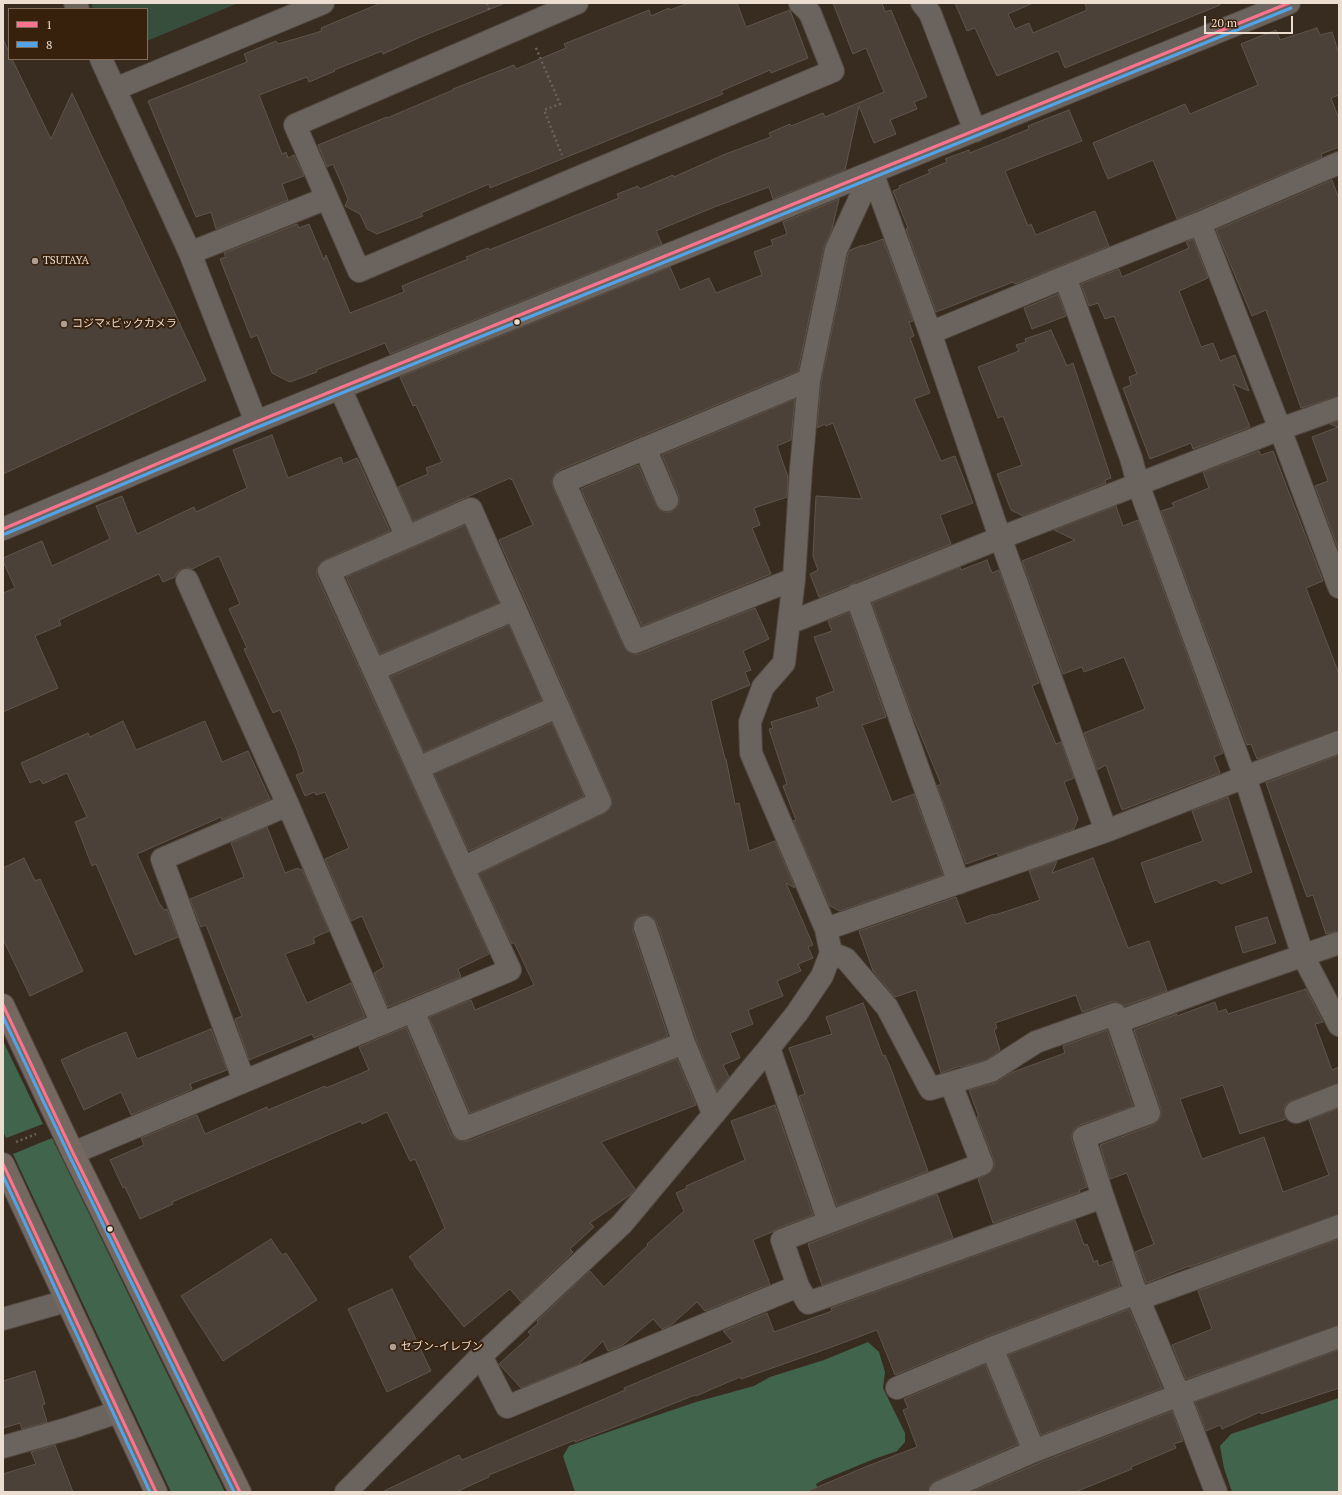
<!DOCTYPE html>
<html>
<head>
<meta charset="utf-8">
<style>
	body { margin:0 }
	#map { position:relative; width:1342px; height:1495px; overflow:hidden; background:#382c21; font-family:"PT Serif",serif }
	canvas { display:block }
	.frame { position:absolute; inset:0; border:4px solid #ecddd1; pointer-events:none }
	.legend { position:absolute; left:8px; top:8px; width:140px; height:52px; box-sizing:border-box; background:#37210d; border:1px solid #7f6c5b; margin:0; padding:5px 7px; list-style:none; font-size:12px; color:#ecddd1 }
	.legend li { display:flex; align-items:center; gap:8px; height:20px }
	.legend b { width:20px; border:1px solid #7f6c5b }
	.scale { position:absolute; left:1204px; top:16px; width:89px; height:18px; box-sizing:border-box; border:2px solid #ecddd1; border-top:0; padding-left:5px; font-size:12px; line-height:14px; white-space:nowrap; color:#ecddd1; -webkit-text-stroke:3px #37210d; paint-order:stroke }
</style>
</head>
<body>
<div id="map">
<canvas width="1342" height="1495"></canvas>
<div class="frame"></div>
<ul class="legend">
<li><b style="height:5px;background:#fc738d"></b>1</li>
<li><b style="height:5px;background:#53a3e8"></b>8</li>
</ul>
<div class="scale">20 m</div>
</div>
<script>
const context = document.querySelector('canvas').getContext('2d');
context.lineJoin = 'round';
function fill(path, color) { context.fillStyle = color; context.fill(path, 'evenodd'); }
const shape = rows => new Path2D(rows.map(r => 'M' + r).join(''));
function strokePath(path, color, width, dash) { context.strokeStyle = color; context.lineWidth = width; context.lineCap = dash ? 'butt' : 'round'; context.setLineDash(dash || []); context.stroke(path); }
function drawText(font, color, halo, rows, align = 'center') {
  context.font = font + ' "PT Serif","Noto Sans JP",serif'; context.lineWidth = 4; context.setLineDash([]); context.textBaseline = 'middle'; context.strokeStyle = halo; context.fillStyle = color; for (const [text, x, y, turn = 0] of rows) {
    context.save(); context.translate(x, y); context.rotate((+turn || 0) * Math.PI / 180); context.textAlign = isNaN(turn) ? turn : align; if (halo) context.strokeText(text, 0, 0); context.fillText(text, 0, 0); context.restore();
  }
}
const green = shape([
	[91,3,238,3,147,41,147,9,93,9]
]);
const forest = shape([
	[3,1041,43,1124,6,1138,3,1131],
	[52,1138,225,1492,171,1492,13,1154],
	[868,1342,879,1352,885,1372,883,1388,905,1433,905,1442,897,1451,874,1459,823,1480,816,1484,819,1492,575,1492,563,1456,569,1446,611,1431,696,1402,754,1386,770,1377,824,1360],
	[1339,1398,1339,1492,1232,1492,1224,1468,1220,1446,1231,1434]
]);
const building = shape([
	[381,3,503,3,503,4,423,36,383,54,382,51,334,70,335,71,309,82,307,77,259,95,282,154,286,152,288,158,294,155,304,176,282,184,288,200,216,229,211,212,196,217,148,101,247,62,244,54,276,41,278,44,322,31,321,28,381,3],
	[689,3,737,3,746,27,790,10,808,58,771,73,770,70,721,91,723,94,490,188,489,184,421,213,423,216,377,234,367,229,360,214,345,206,348,199,333,164,327,167,318,145,387,117,387,118,453,90,453,89,514,65,516,69,566,48,564,44,649,10,651,16,669,8,670,10,689,3],
	[833,3,882,3,885,12,891,10,927,97,914,102,917,109,890,120,896,134,874,143,859,106,845,170,773,199,769,187,717,206,656,231,662,244,390,354,385,343,316,370,317,372,290,382,272,373,257,335,251,338,220,259,226,257,224,253,297,224,299,228,309,224,324,260,326,255,350,313,404,292,402,286,468,259,466,257,488,248,489,250,619,198,617,194,638,186,640,189,673,175,674,177,723,155,771,137,769,133,790,124,791,126,823,113,825,117,884,92,866,48,853,54,833,3],
	[955,3,1033,3,1008,14,1015,29,1029,23,1033,33,1087,10,1085,3,1219,3,1220,5,1065,68,1058,51,997,76,975,28,967,31,955,3],
	[1317,28,1320,35,1332,32,1339,54,1339,95,1331,98,1339,119,1339,147,1321,154,1322,157,1177,219,1153,160,1108,179,1093,143,1185,104,1190,114,1258,85,1241,44,1276,30,1280,40,1317,28],
	[3,39,9,52,9,59,12,59,51,139,72,93,206,380,3,474,3,39],
	[1069,110,1082,141,1005,171,1028,226,1031,224,1036,235,1095,211,1109,246,1015,284,1013,282,936,312,906,229,908,228,893,191,900,188,899,186,930,173,928,170,947,162,945,159,969,150,970,153,1029,129,1028,126,1069,110],
	[1332,180,1339,199,1339,396,1301,408,1266,310,1252,316,1216,230,1332,180],
	[839,199,832,229,824,247,798,371,559,470,554,475,552,481,553,487,624,647,628,652,634,654,640,654,755,608,769,639,743,651,751,670,745,672,750,685,711,701,725,759,726,759,735,804,739,803,749,851,775,841,795,888,786,883,813,945,808,947,813,958,798,964,801,971,777,981,783,996,748,1010,753,1024,730,1033,740,1058,723,1065,729,1077,717,1091,696,1039,657,923,654,918,648,915,641,915,636,918,633,924,633,931,668,1036,470,1113,429,1017,471,1000,475,1010,534,985,514,942,512,944,479,874,605,813,610,809,612,803,611,797,499,540,533,525,512,479,511,480,510,478,413,521,398,487,428,474,426,468,442,462,416,405,413,406,400,377,670,267,680,290,709,278,716,293,762,275,754,252,773,245,771,240,787,234,783,222,839,199],
	[883,239,913,321,909,322,914,336,910,338,930,393,914,399,941,461,955,456,973,503,940,515,951,544,819,597,810,574,818,570,813,556,816,496,862,499,833,423,826,426,825,424,817,428,821,382,848,254,850,250,863,245,864,246,883,239],
	[1193,239,1208,278,1179,291,1201,347,1213,343,1220,361,1235,355,1249,391,1233,384,1250,427,1193,449,1191,443,1150,459,1123,388,1131,385,1129,377,1137,374,1114,316,1105,319,1098,303,1089,306,1081,284,1119,269,1122,277,1189,248,1186,242,1193,239],
	[1058,294,1066,316,1032,329,1024,308,1058,294],
	[1051,330,1067,366,1073,363,1111,478,1105,480,1106,483,1023,516,1011,510,997,474,1022,465,1003,416,998,418,978,367,1019,351,1016,345,1026,342,1025,339,1051,330],
	[795,399,791,440,777,446,788,477,787,497,754,508,760,525,752,528,771,574,642,626,581,489,638,465,656,505,660,510,665,512,671,512,677,507,679,502,679,496,662,455,795,399],
	[1339,421,1339,551,1315,486,1328,481,1312,437,1338,427,1330,424,1339,421],
	[272,435,288,478,341,457,343,464,357,458,390,531,324,560,319,564,317,569,317,576,489,954,458,969,461,977,388,1007,374,973,384,967,362,916,351,921,325,859,349,848,325,792,316,795,315,792,305,796,296,775,304,772,297,750,280,710,273,713,244,649,247,648,229,609,240,604,219,556,192,569,188,568,182,569,177,572,175,577,163,582,159,574,59,620,61,625,35,636,58,688,3,712,3,593,15,588,3,561,3,558,42,541,52,566,110,539,96,506,122,496,137,534,194,507,196,512,247,488,233,450,272,435],
	[1259,451,1261,455,1273,451,1323,581,1306,588,1339,674,1339,730,1257,759,1251,744,1247,745,1161,511,1174,507,1172,503,1209,488,1203,472,1259,451],
	[1116,506,1123,526,1138,520,1223,753,1214,757,1220,773,1122,810,1106,765,1097,770,1084,733,1145,709,1124,657,1084,672,1082,667,1063,674,1022,561,1075,540,1054,530,1116,506],
	[465,525,499,603,380,654,346,577,465,525],
	[987,560,992,573,999,570,1039,683,1032,686,1055,742,1056,744,1061,742,1074,778,1064,782,1078,819,1074,829,998,856,997,853,966,864,937,786,941,784,910,709,872,603,960,567,961,570,987,560],
	[849,612,886,717,862,725,892,802,914,794,943,875,840,911,830,906,793,821,796,820,783,786,787,784,769,729,773,728,771,722,819,707,816,698,834,691,814,637,832,631,828,621,849,612],
	[509,625,542,700,424,752,390,677,509,625],
	[123,721,136,750,205,721,222,762,248,751,270,799,222,820,221,817,137,854,160,905,161,905,164,910,167,909,178,937,135,955,96,864,92,866,75,822,87,817,67,773,43,784,40,779,30,783,21,763,88,733,90,737,123,721],
	[552,723,584,796,469,851,434,774,552,723],
	[1339,755,1339,931,1326,934,1313,895,1307,897,1266,783,1339,755],
	[1228,797,1252,872,1221,884,1216,880,1155,903,1141,863,1203,841,1192,811,1228,797],
	[267,827,285,873,298,868,299,870,302,869,329,931,313,938,315,943,285,954,307,1003,351,983,365,1017,314,1038,312,1034,249,1060,235,1019,242,1016,206,925,201,927,190,899,244,877,231,843,267,827],
	[24,858,35,881,40,879,83,971,30,996,3,939,3,868,24,858],
	[1093,858,1128,948,1149,941,1167,991,1124,1006,1118,1002,1111,1002,1082,1012,1076,995,995,1023,997,1028,994,1030,1000,1050,986,1060,961,1067,960,1066,941,1073,916,990,895,997,873,971,859,931,956,897,966,924,994,914,995,915,1040,900,1029,871,1057,861,1052,873,1093,858],
	[1267,917,1276,943,1243,953,1235,927,1267,917],
	[1306,989,1323,1022,1315,1024,1332,1070,1339,1067,1339,1083,1291,1101,1286,1104,1284,1110,1286,1119,1240,1134,1223,1085,1180,1099,1202,1159,1264,1137,1283,1192,1329,1175,1309,1120,1339,1108,1339,1214,1189,1267,1189,1266,1146,1283,1135,1252,1154,1244,1128,1176,1127,1173,1110,1179,1100,1145,1153,1125,1158,1121,1161,1116,1161,1109,1134,1030,1177,1014,1177,1016,1215,1002,1218,1012,1226,1009,1228,1014,1306,989],
	[863,1003,883,1056,885,1055,891,1069,928,1171,837,1206,799,1096,805,1094,789,1048,832,1034,826,1017,863,1003],
	[406,1027,451,1134,455,1139,461,1141,468,1141,677,1059,696,1105,601,1142,635,1189,630,1195,590,1223,594,1227,570,1249,573,1252,521,1302,510,1289,464,1327,414,1265,415,1264,409,1257,445,1228,415,1159,410,1161,387,1112,362,1124,361,1121,172,1202,173,1204,140,1219,125,1187,123,1188,110,1160,144,1145,141,1138,197,1115,205,1134,267,1107,268,1110,325,1086,326,1088,369,1070,359,1047,406,1027],
	[211,1029,227,1070,190,1084,192,1089,186,1092,131,1115,121,1092,84,1110,61,1060,87,1048,126,1032,137,1059,211,1029],
	[1107,1030,1133,1106,1080,1125,1074,1129,1072,1135,1072,1141,1087,1187,1079,1190,1080,1192,993,1223,978,1179,991,1172,994,1166,994,1160,977,1117,979,1117,969,1090,995,1083,1013,1072,1065,1053,1063,1046,1107,1030],
	[775,1105,813,1215,778,1228,772,1232,753,1240,770,1284,705,1311,697,1302,670,1326,662,1329,653,1319,623,1345,608,1351,603,1341,579,1364,521,1388,499,1364,531,1335,528,1332,538,1323,537,1321,590,1271,604,1287,648,1245,647,1244,684,1211,676,1193,687,1188,686,1186,745,1160,731,1121,775,1105],
	[937,1194,953,1238,822,1285,808,1244,937,1194],
	[1075,1220,1084,1245,1087,1244,1094,1262,1097,1260,1099,1266,1112,1261,1120,1286,988,1336,895,1375,877,1330,829,1348,741,1379,740,1377,696,1396,695,1395,625,1423,575,1442,575,1440,489,1475,489,1477,456,1492,382,1492,459,1455,462,1460,625,1390,624,1388,733,1342,723,1331,767,1313,774,1332,832,1311,831,1308,1075,1220],
	[271,1239,282,1255,286,1253,317,1300,223,1361,181,1296,271,1239],
	[1339,1239,1339,1325,1186,1379,1172,1345,1212,1329,1198,1291,1339,1239],
	[392,1289,431,1371,387,1392,348,1309,392,1289],
	[1129,1309,1162,1388,1041,1435,1008,1355,1129,1309],
	[1339,1350,1339,1388,1261,1414,1260,1412,1222,1429,1220,1425,1206,1431,1195,1402,1339,1350],
	[985,1364,1018,1444,935,1481,930,1485,928,1492,806,1492,865,1467,917,1447,903,1410,908,1408,904,1399,985,1364],
	[35,1371,45,1404,42,1405,47,1422,22,1429,20,1423,3,1428,3,1381,35,1371],
	[1172,1411,1183,1441,1174,1444,1176,1448,1131,1467,1132,1469,1075,1492,971,1492,1039,1463,1172,1411],
	[55,1445,73,1492,3,1492,3,1474,36,1464,31,1452,55,1445]
]);
const path = shape([
	[487,3,490,12],
	[536,48,560,104,544,110,562,155],
	[16,1142,36,1134]
]);
const minor = shape([
	[75,3,78,9],
	[577,3,295,125,359,271,572,180,833,71,810,13,800,3],
	[922,3,930,13,975,131],
	[101,59,190,253,256,422],
	[115,89,323,3],
	[872,172,930,332,995,523,1106,831],
	[1200,223,1280,429,1339,587],
	[190,253,327,198],
	[1065,277,1131,458,1138,484,1245,777,1303,956,1339,1025],
	[930,332,942,328,1065,277,1200,223,1339,163],
	[645,448,667,500],
	[3,529,256,422,1289,3],
	[407,537,329,571,463,868],
	[794,579,635,642,564,482,809,380],
	[187,580,288,805],
	[856,595,959,883],
	[789,623,1000,538,1280,429,1339,408],
	[374,670,515,609],
	[418,768,557,707],
	[645,927,684,1043,713,1113],
	[826,929,1106,831,1245,777,1339,742],
	[831,953,846,959,887,1007,930,1089,991,1071,1036,1042,1115,1014,1149,1113,1084,1137,1103,1197,1136,1293,1179,1395,1216,1492],
	[413,1011,463,1129,684,1043],
	[1118,1022,1227,982,1339,943],
	[769,1048,829,1222],
	[244,1081,162,859,288,805,382,1024],
	[1296,1112,1339,1095],
	[73,1153,510,970,463,868,600,802,471,509,407,537,340,388],
	[798,1286,782,1240,982,1164,951,1084],
	[1139,1299,1339,1226],
	[3,1319,66,1301],
	[481,1356,507,1407,798,1286,808,1303,1103,1197],
	[897,1388,992,1348],
	[3,1447,70,1428,118,1412],
	[1034,1451,992,1348,1136,1293],
	[346,1492,481,1356,622,1224,769,1048,797,1013,822,976,831,953,826,929,751,753,750,722,763,687,784,663,794,579,801,469,809,380,836,250,872,172],
	[940,1492,1034,1451,1179,1395,1339,1337]
]);
const highway = shape([
	[3,1005,73,1153,240,1492],
	[3,1164,156,1492]
]);
const bus1 = shape([
	[3,529,256,422,1289,3],
	[3,1005,73,1153,240,1492],
	[3,1164,156,1492]
]);
const bus2 = shape([
	[5,534,258,427,1291,8],
	[3,1017,69,1155,234,1492],
	[3,1176,150,1492]
]);
const markers = [
	[35,261,4,"#ad9f93"],
	[517,322,3.5,"#ecddd1"],
	[64,324,4,"#ad9f93"],
	[110,1229,3.5,"#ecddd1"],
	[393,1347,4,"#ad9f93"]
];
const poiNames = [
	["TSUTAYA",43,261],
	["コジマ×ビックカメラ",72,324],
	["セブン-イレブン",401,1347]
];
fill(green, '#374e3d');
fill(forest, '#41644c');
fill(building, '#4b4138');
strokePath(building, '#5f554b', 1);
strokePath(minor, '#53483f', 24);
strokePath(highway, '#53483f', 24);
strokePath(path, '#6b625c', 2.5, [2, 3]);
strokePath(minor, '#6b635d', 22);
strokePath(highway, '#746861', 22);
strokePath(bus1, '#fc738d', 3);
strokePath(bus2, '#53a3e8', 3);
for (const [x, y, r, color] of markers) { const dot = new Path2D(); dot.arc(x, y, r, 0, 2 * Math.PI); context.fillStyle = color; context.fill(dot); strokePath(dot, '#37210d', 1.5); }
drawText('11px', '#ecddd1', '#37210d', poiNames, 'left');
</script>
</body>
</html>
